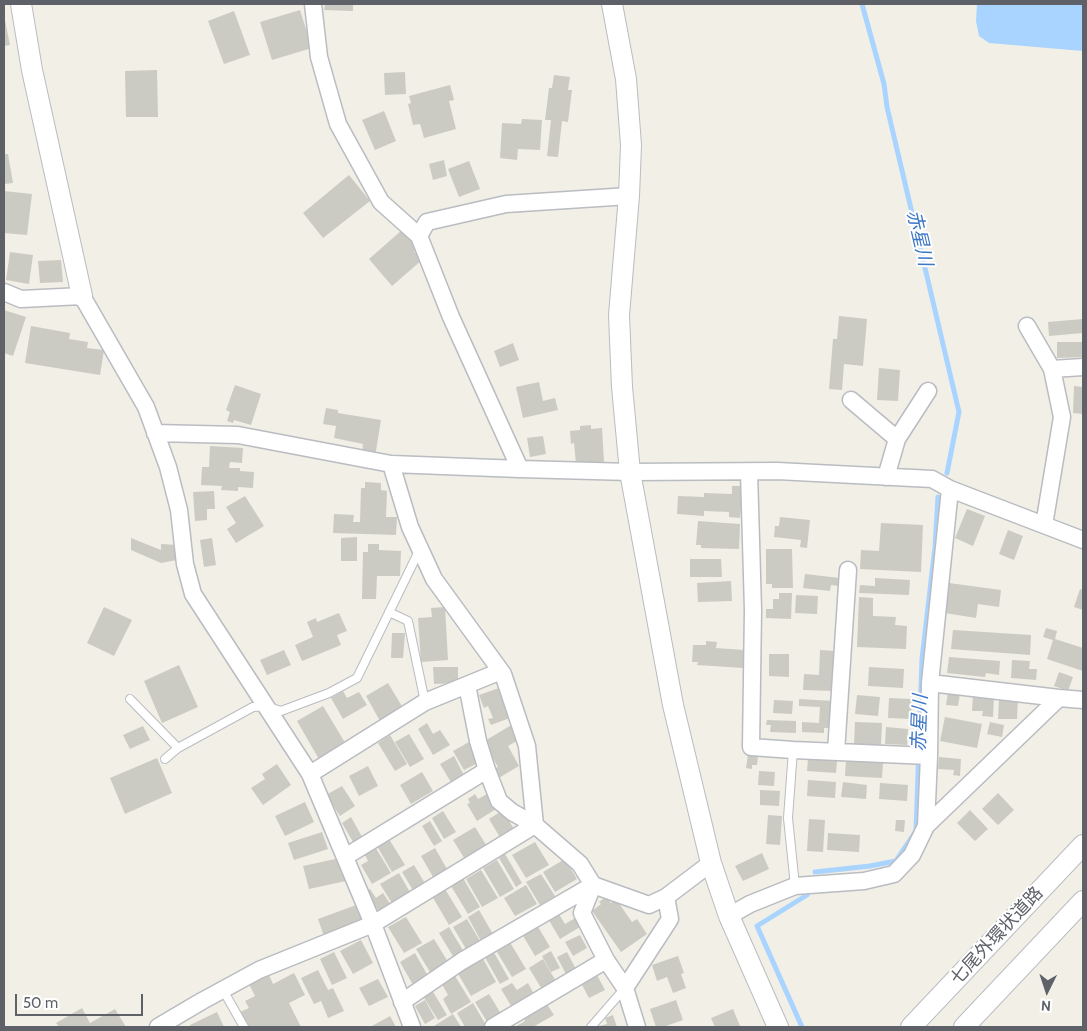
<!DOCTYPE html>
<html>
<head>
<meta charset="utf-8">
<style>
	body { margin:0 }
	#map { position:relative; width:1087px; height:1031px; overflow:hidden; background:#f1efe6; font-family:Cabin,sans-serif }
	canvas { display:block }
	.frame { position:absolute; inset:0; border:5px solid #5e6268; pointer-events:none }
	.north { position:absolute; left:1022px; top:966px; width:50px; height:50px; -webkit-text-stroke:4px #fff; paint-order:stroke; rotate:184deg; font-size:14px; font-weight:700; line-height:20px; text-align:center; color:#5e6268 }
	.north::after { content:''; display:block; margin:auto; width:18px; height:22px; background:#5e6268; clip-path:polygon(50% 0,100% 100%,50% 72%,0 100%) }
	.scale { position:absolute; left:15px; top:994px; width:128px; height:22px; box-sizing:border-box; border:2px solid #5e6268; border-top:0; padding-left:6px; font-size:15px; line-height:18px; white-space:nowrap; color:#5e6268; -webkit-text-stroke:4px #fff; paint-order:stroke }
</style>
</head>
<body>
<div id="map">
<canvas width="1087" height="1031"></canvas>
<div class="frame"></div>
<div class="north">N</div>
<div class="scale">50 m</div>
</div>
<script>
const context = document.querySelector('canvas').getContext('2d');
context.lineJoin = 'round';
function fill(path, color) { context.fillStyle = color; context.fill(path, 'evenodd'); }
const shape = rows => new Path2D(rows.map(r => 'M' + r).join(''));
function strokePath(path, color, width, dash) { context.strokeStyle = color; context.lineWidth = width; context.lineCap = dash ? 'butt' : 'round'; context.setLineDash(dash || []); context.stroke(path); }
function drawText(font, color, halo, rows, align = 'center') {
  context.font = font + ' Cabin,"Noto Sans JP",sans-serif'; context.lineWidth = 4; context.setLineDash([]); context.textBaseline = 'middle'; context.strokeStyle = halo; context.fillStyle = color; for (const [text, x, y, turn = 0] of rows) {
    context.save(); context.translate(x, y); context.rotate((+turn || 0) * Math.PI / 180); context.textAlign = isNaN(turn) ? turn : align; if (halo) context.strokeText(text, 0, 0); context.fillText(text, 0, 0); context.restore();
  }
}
const water = shape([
	[977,4,1083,4,1083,51,989,43,979,36,976,21]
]);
const stream = shape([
	[862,4,884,84,887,107,959,412,947,473],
	[815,872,870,866,896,861,916,831,922,659,935,547,938,497],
	[802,1027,757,926,807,895]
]);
const building = shape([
	[325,4,353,4,353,11,324,10],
	[300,10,312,48,272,60,260,22],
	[234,11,250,55,224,64,208,21],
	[4,20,5,20,10,45,4,46],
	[157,70,158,117,126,117,125,71],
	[405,72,406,94,385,95,384,73],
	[554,75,570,77,568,90,572,90,568,122,562,121,558,157,547,156,551,120,545,120,549,88,552,88],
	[450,85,454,100,449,101,456,129,424,138,420,124,413,125,408,104,411,103,409,96],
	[384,111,396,141,375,150,362,120],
	[522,119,542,120,540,150,518,149,517,160,500,158,502,123,521,124],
	[4,154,8,154,13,183,4,184],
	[444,160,447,176,433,180,429,164],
	[469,161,480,189,459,197,448,169],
	[349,175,370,201,323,238,303,213],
	[4,191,32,194,27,235,4,233],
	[402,230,418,248,414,251,422,260,392,286,369,259],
	[10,252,33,255,29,284,6,280],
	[61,260,63,282,40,283,38,261],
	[4,310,26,317,13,356,4,353],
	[839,316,867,319,863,366,844,364,842,390,829,389,833,339,837,339],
	[1083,319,1083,333,1049,336,1048,322],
	[31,326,70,333,69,339,88,342,87,348,104,350,100,375,25,363],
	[1057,342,1083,342,1083,357,1057,358],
	[513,343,519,360,500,367,494,351],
	[879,368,900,370,898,401,877,400],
	[539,382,543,401,555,398,558,410,523,418,516,387],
	[235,385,261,394,251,425,234,420,233,423,227,421,230,412,226,410],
	[1074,386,1083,387,1083,414,1073,413],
	[326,408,338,410,338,413,381,420,375,457,362,454,363,444,334,438,336,426,323,424],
	[591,425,591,429,602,428,604,462,576,464,574,443,571,444,570,431,580,430,580,426],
	[543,436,546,454,530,457,527,438],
	[210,446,243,448,242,463,230,462,229,468,240,468,240,471,254,472,253,488,238,487,238,491,221,490,222,486,201,485,202,467,209,467],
	[365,482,381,483,381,490,387,491,386,517,397,517,396,535,333,533,334,514,354,515,353,522,360,522,361,488,365,488],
	[732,486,743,486,740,518,729,517,729,512,704,511,704,516,677,514,678,496,704,497,704,493,732,494],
	[214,491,215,509,207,509,207,520,195,521,193,492],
	[245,496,264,526,236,543,227,529,236,523,226,507],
	[967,509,985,516,973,546,955,538],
	[780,517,810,520,807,548,800,547,801,540,774,537,775,526,779,526],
	[698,521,740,524,739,549,701,548,701,545,696,545],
	[881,523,923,525,921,572,860,569,861,550,879,551],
	[1008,530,1023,536,1014,560,999,554],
	[357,537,357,561,341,561,341,538],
	[131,538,161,550,161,544,178,545,177,560,161,563,131,550],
	[212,538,216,565,204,567,200,540],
	[368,544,379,544,379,550,401,551,400,576,377,576,376,599,362,599,363,552,368,552],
	[766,549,792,549,793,588,772,588,772,584,766,584],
	[690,559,721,559,722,577,690,577],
	[805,574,840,578,839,586,831,585,830,591,803,588],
	[875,578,910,580,909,595,859,593,860,585,875,586],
	[731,581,732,601,698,602,697,583],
	[949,583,1001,590,999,607,978,604,976,618,945,613],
	[1080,589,1083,590,1083,610,1074,607],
	[779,593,792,593,791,619,766,618,766,609,773,609,773,599,779,599],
	[796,595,818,596,817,614,795,613],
	[859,597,873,598,873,616,896,617,895,625,907,626,906,649,857,647],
	[104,607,132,620,114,656,87,643],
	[445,607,448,660,421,662,418,618,432,617,431,608],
	[339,613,347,631,337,635,341,645,302,661,295,645,313,637,307,622,316,618,317,622],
	[1046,628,1057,631,1055,639,1083,648,1083,671,1047,659,1053,640,1043,637],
	[953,630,1031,635,1030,655,951,649],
	[392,633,405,633,403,658,391,658],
	[706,641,717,642,716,648,744,650,743,668,697,665,698,662,692,662,693,645,706,645],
	[284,650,291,665,267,675,260,660],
	[820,650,835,651,832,691,803,690,804,674,819,675],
	[769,654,789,654,789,677,769,676],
	[949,657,1000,661,999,675,986,673,985,677,947,673],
	[1012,660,1030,661,1029,669,1037,669,1036,680,1011,678],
	[179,665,198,707,162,723,144,681],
	[433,667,458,667,458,683,434,684],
	[869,667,904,669,903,688,868,686],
	[1059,672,1073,677,1068,691,1054,686],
	[388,683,403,708,380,721,366,696],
	[499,688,510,718,491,725,488,719,493,718,488,706,484,708,479,695],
	[343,691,347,698,359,692,367,705,343,719,331,698],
	[948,692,960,694,958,706,946,705],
	[857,695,880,697,878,716,855,714],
	[973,695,994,697,993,717,982,716,983,711,972,711],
	[889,698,912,699,911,719,888,718],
	[799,699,834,701,830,728,824,728,824,733,802,732,802,722,819,723,820,707,799,706],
	[999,699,1018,699,1017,719,998,719],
	[774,700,793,701,792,714,773,713],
	[323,706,347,746,320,761,297,721],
	[945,717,982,724,977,748,940,741],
	[767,720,796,721,796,733,770,732,771,725,766,725],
	[855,722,882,723,881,745,854,744],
	[990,722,1004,725,1002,737,987,734],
	[427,723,433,734,440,730,450,745,433,755,418,729],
	[513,724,522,738,508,746,519,766,497,779,491,770,498,767,483,742],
	[143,726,150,740,130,749,123,735],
	[886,727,908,729,907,745,885,744],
	[409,734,424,759,410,767,395,742],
	[390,735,407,764,395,771,378,743],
	[469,742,480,762,464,770,453,751],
	[748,755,758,756,757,765,752,765,752,769,746,768],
	[454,756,465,777,452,784,440,764],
	[939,757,961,759,960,776,953,775,954,770,938,769],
	[157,758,172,793,125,814,110,778],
	[808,759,837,761,836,773,807,771],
	[846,760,883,763,882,778,845,776],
	[277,764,291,785,263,805,251,788,265,779,262,774],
	[368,766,378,786,359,796,349,776],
	[759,771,775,772,774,786,758,785],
	[422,772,433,791,411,804,400,785],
	[808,780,836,782,835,798,807,796],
	[843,782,867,785,866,799,841,797],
	[880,783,908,785,907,801,879,799],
	[342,786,355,806,340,816,326,795],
	[760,790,780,791,779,806,760,805],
	[998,793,1014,810,998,825,982,809],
	[475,794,478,799,487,794,496,809,477,821,467,804,470,803,468,799],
	[305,802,314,822,285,836,275,816],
	[503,810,515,831,501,839,489,819],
	[970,810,988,829,975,841,957,823],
	[443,811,456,832,444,839,432,818],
	[768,815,782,816,780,845,766,844],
	[351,817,365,842,356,847,342,823],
	[809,819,825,820,823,852,807,851],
	[896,820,905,820,904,832,895,831],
	[430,821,442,841,434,846,422,826],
	[475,827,488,848,466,861,453,840],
	[322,832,328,849,294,860,288,843],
	[828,833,860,835,859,852,827,850],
	[389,839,405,865,392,872,377,846],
	[535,842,549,865,526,878,512,855],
	[374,845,391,873,372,884,361,865,368,861,363,851],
	[435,848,447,869,433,877,421,856],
	[762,853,769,869,743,881,735,866],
	[505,854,522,883,516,887,499,858],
	[340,858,346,881,309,889,303,866],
	[565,859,577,879,555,892,543,872],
	[497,860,514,889,500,897,483,868],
	[414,865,426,885,414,892,402,872],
	[481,870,498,898,482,907,466,879],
	[399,873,411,894,393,905,380,884],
	[541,874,555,896,540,905,526,882],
	[463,878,480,907,468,914,451,886],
	[526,885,537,904,515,916,504,898],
	[370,889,376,898,383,893,391,905,379,912,366,891],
	[445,889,462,917,449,925,432,896],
	[606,897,611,903,616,899,632,922,637,919,647,934,621,952,592,911,601,904,599,902],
	[359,904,366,924,325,939,318,919],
	[479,910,493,934,481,941,468,917],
	[557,911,565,924,575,918,580,927,560,939,547,917],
	[406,917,422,943,404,953,388,927],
	[467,919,480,941,466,949,453,927],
	[537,925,550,947,535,956,522,934],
	[449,927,464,952,454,958,439,933],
	[580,935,587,948,573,956,565,942],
	[434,939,448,962,430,972,416,949],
	[508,939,526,969,512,977,494,947],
	[361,940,373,963,353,974,340,951],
	[492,949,509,979,500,984,483,954],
	[551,951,560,968,551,972,542,956],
	[334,952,347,978,332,985,320,959],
	[567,952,577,971,567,976,557,957],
	[415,953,428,976,413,985,400,962],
	[678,956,684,973,681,974,686,988,673,993,667,977,657,981,652,965],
	[482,957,496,982,471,996,457,972],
	[543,959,557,983,543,991,529,968],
	[318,970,328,990,333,988,344,1011,328,1018,321,1001,314,1004,301,978],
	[452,971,471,1002,451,1014,443,999,448,995,439,979],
	[294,973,305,995,289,1003,301,1027,254,1027,253,1026,248,1027,240,1012,249,1008,245,1001,255,996,249,984,269,975,273,984],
	[597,975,605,990,589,998,581,983],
	[378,979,388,997,369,1006,359,988],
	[512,983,517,990,528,983,535,996,513,1009,501,989],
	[432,990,447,1015,438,1020,423,996],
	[489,994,503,1017,489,1025,475,1002],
	[425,1000,435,1018,425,1024,415,1006],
	[676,1000,683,1020,663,1027,656,1027,650,1009],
	[545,1001,554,1015,533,1027,515,1027,525,1021,521,1014],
	[473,1003,486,1025,482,1027,465,1027,457,1013],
	[82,1008,90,1023,115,1009,126,1027,59,1027,56,1023],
	[733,1009,740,1026,715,1027,711,1018],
	[217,1012,224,1027,190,1027,190,1025],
	[453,1014,461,1027,435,1027,434,1026],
	[613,1015,617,1027,596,1027,607,1024,605,1018],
	[390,1016,396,1027,373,1027,372,1026]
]);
const service = shape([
	[389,612,408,621,425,702],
	[130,699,178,748],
	[793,750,788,818,795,886],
	[165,759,178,748,253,707,266,706,281,711,329,693,357,678,420,549],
	[223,990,244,1027],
	[591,1027,624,989]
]);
const minor = shape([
	[313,4,319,57,338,124,381,202,419,236],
	[4,292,21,299,82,296,146,407,168,467,179,510,185,564,193,594,310,774,373,924,412,1027],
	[1027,326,1052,369,1062,417,1044,525],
	[1052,369,1083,367],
	[851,400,897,439,886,477],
	[155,433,238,435,391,464,520,469,630,472,777,471,932,479,950,489,1083,540],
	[897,439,928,391],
	[391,464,410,527,434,579,503,674,527,746,535,825,580,864,593,885,649,905,666,897,711,863],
	[520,469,451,317,419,236,427,222,506,204,629,196],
	[749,472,753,610,751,747,793,750,929,756],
	[930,683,1059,698],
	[836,752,848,570],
	[310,774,425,702,501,671],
	[926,826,1059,698,1083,700],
	[345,857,487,770],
	[593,885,582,913,606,960,625,988],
	[729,916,750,904,795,886,864,881,894,874,912,855,926,826,929,756,930,683,950,489],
	[402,1002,462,961,593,885],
	[158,1027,202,1001,259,970,373,924,535,825,512,812,499,801,487,770,478,741,467,685],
	[493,1027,606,960],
	[637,1027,625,988,670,919,666,897]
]);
const tertiary = shape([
	[21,4,32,70,82,296],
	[612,4,626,79,631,145,629,196,619,315,622,387,630,472,673,705,711,863,729,916,778,1027],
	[911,1027,1083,845],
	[964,1027,1083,901]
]);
const streetNames = [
	["七尾外環状道路",997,936,-47]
];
const waterNames = [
	["赤星川",919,238,77],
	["赤星川",920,723,-88]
];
fill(water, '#a9d4ff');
strokePath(stream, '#a9d4ff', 5);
fill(building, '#cccbc3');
strokePath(service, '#b9bcc1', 10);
strokePath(minor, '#b9bcc1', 19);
strokePath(tertiary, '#b9bcc1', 22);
strokePath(service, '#fff', 8);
strokePath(minor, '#fff', 16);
strokePath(tertiary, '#fff', 20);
drawText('18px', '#5e6268', '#fff', streetNames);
drawText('italic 19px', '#3d77c6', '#fff', waterNames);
</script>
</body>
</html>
